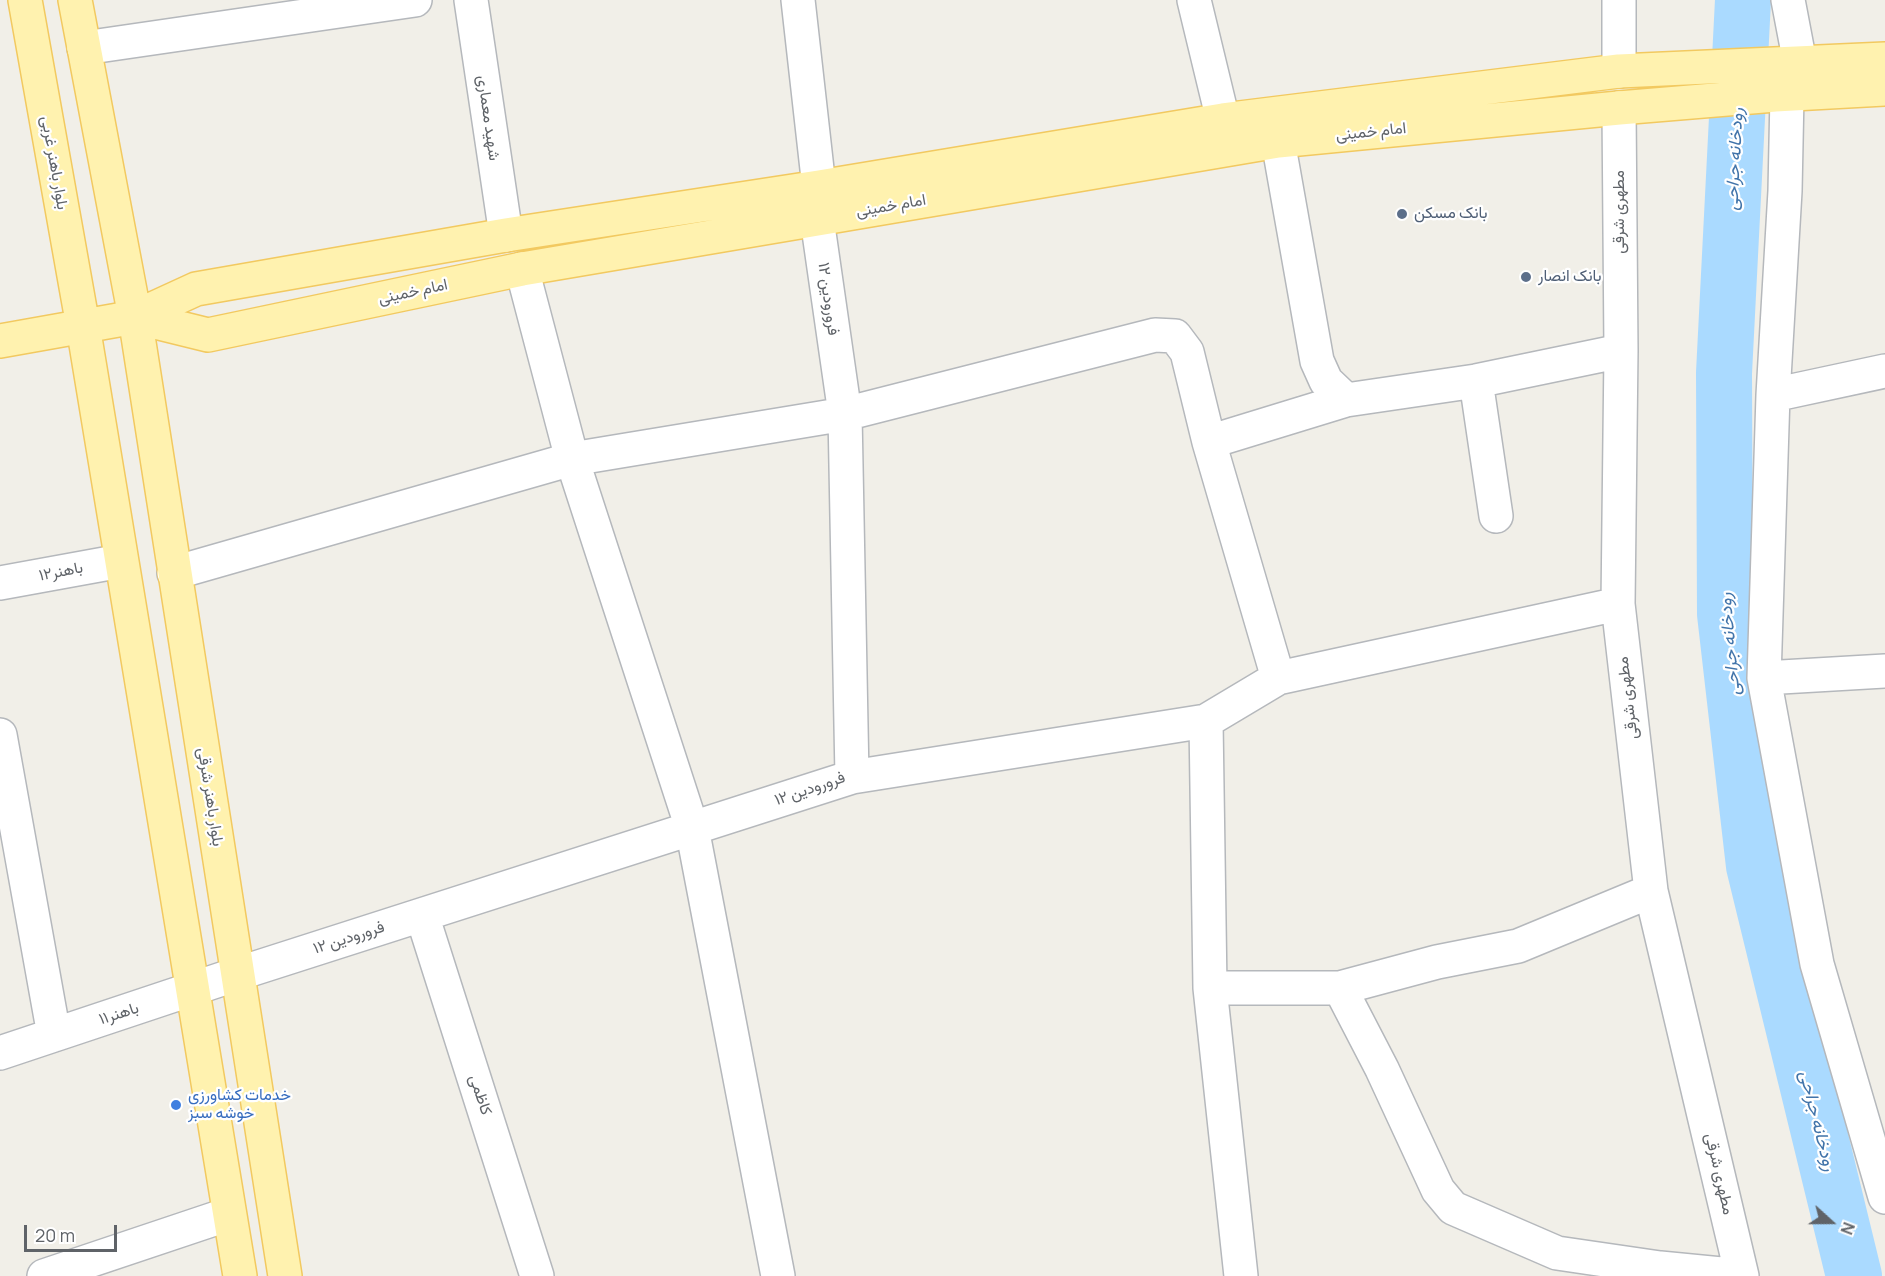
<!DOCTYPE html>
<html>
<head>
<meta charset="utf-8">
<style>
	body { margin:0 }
	#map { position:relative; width:1885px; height:1276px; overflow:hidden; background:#f1efe8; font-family:Manrope,sans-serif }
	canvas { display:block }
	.north { position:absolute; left:1801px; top:1192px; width:60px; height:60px; -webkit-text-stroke:4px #fff; paint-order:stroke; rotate:111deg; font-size:16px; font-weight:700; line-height:24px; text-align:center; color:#5f6368 }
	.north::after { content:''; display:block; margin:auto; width:21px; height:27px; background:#5f6368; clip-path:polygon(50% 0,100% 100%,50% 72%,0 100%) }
	.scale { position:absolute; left:24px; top:1225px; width:93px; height:27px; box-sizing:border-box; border:3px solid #5f6368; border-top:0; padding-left:8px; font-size:18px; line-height:21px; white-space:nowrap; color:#5f6368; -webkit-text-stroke:4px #fff; paint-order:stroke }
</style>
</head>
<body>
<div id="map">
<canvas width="1885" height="1276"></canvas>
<div class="north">N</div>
<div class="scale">20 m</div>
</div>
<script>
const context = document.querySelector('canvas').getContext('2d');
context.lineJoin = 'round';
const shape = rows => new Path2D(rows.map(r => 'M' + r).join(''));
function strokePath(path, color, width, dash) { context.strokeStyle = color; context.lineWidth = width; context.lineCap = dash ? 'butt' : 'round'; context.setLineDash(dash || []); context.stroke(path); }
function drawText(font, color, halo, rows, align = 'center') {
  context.font = font + ' Manrope,Vazirmatn,sans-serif'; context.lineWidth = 4.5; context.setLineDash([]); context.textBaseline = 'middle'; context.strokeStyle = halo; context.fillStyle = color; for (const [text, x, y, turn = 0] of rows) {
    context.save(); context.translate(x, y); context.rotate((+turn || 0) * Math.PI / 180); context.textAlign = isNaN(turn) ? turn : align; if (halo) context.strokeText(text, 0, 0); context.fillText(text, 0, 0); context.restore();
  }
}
const river = shape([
	[1743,0,1724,373,1725,614,1754,866,1854,1276]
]);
const minor = shape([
	[471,0,506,235],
	[798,0,819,187],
	[1194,0,1223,120],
	[1788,0,1800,63],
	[84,48,415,0],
	[1619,71,1619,0],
	[1787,95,1785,191,1773,395,1764,678,1817,964,1885,1197],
	[1619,108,1621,351,1618,604,1651,891,1742,1276],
	[1278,141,1317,361,1326,381,1346,400,1476,381,1621,351],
	[522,269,572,459,692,828,778,1276],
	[1476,381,1496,516],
	[1773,395,1885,371],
	[1209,442,1346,400],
	[174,573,572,459,845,414,1155,335,1175,336,1187,352,1209,442,1278,678,1206,721,1210,988,1241,1276],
	[0,583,121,561],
	[1278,678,1618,604],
	[1764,678,1885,671],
	[0,735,54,1035],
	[852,777,1206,721],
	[422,915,537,1276],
	[1210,988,1340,988,1437,962,1518,946,1651,891],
	[1340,988,1382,1069,1438,1190,1453,1208,1557,1253,1660,1268,1742,1276],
	[0,1053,237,974,852,777,845,414,817,219],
	[44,1276,229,1214]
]);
const major = shape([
	[25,0,83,326,240,1276],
	[75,0,135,317,285,1276],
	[135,317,208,335,522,269,1278,141,1619,108,1775,95,1885,89],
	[0,341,135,317,196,289,506,235,819,187,1223,120,1619,71,1885,59]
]);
const markers = [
	[1402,214,6,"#5c6f8a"],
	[1526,277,6,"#5c6f8a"],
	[176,1105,6,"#3f7fe0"]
];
const streetNames = [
	["شهید معماری",488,118,82],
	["امام خمینی",1371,132,-6],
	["بلوار باهنر غربی",54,163,80],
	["امام خمینی",891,206,-10],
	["مطهری شرقی",1620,212,-90],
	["امام خمینی",413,292,-12],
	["۱۲ فرورودین",828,299,82],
	["باهنر۱۲",61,572,-11],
	["مطهری شرقی",1628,698,-97],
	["۱۲ فرورودین",810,789,-19],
	["بلوار باهنر شرقی",210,797,81],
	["۱۲ فرورودین",349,938,-18],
	["باهنر۱۱",119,1014,-18],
	["کاظمی",480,1095,72],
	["مطهری شرقی",1719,1174,77]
];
const serviceNames = [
	["بانک مسکن",1414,214],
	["بانک انصار",1538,277]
];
const shopNames = [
	["خدمات کشاورزی",188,1096],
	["خوشه سبز",188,1114]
];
const waterNames = [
	["رودخانه جراحی",1735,159,-87],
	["رودخانه جراحی",1730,644,-95],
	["رودخانه جراحی",1817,1121,76]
];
strokePath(river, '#aadaff', 56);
strokePath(minor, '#b5b8bc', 36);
strokePath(major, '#f2c960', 36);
strokePath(minor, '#fff', 33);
strokePath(major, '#fff2af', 33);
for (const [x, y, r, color] of markers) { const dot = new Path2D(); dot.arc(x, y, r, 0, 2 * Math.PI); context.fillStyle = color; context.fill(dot); strokePath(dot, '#fff', 2); }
drawText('16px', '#5f6368', '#fff', streetNames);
drawText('16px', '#4e5e75', '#fff', serviceNames, 'left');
drawText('16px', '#366cbe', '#fff', shopNames, 'left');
drawText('italic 18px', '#4174aa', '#fff', waterNames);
</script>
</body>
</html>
